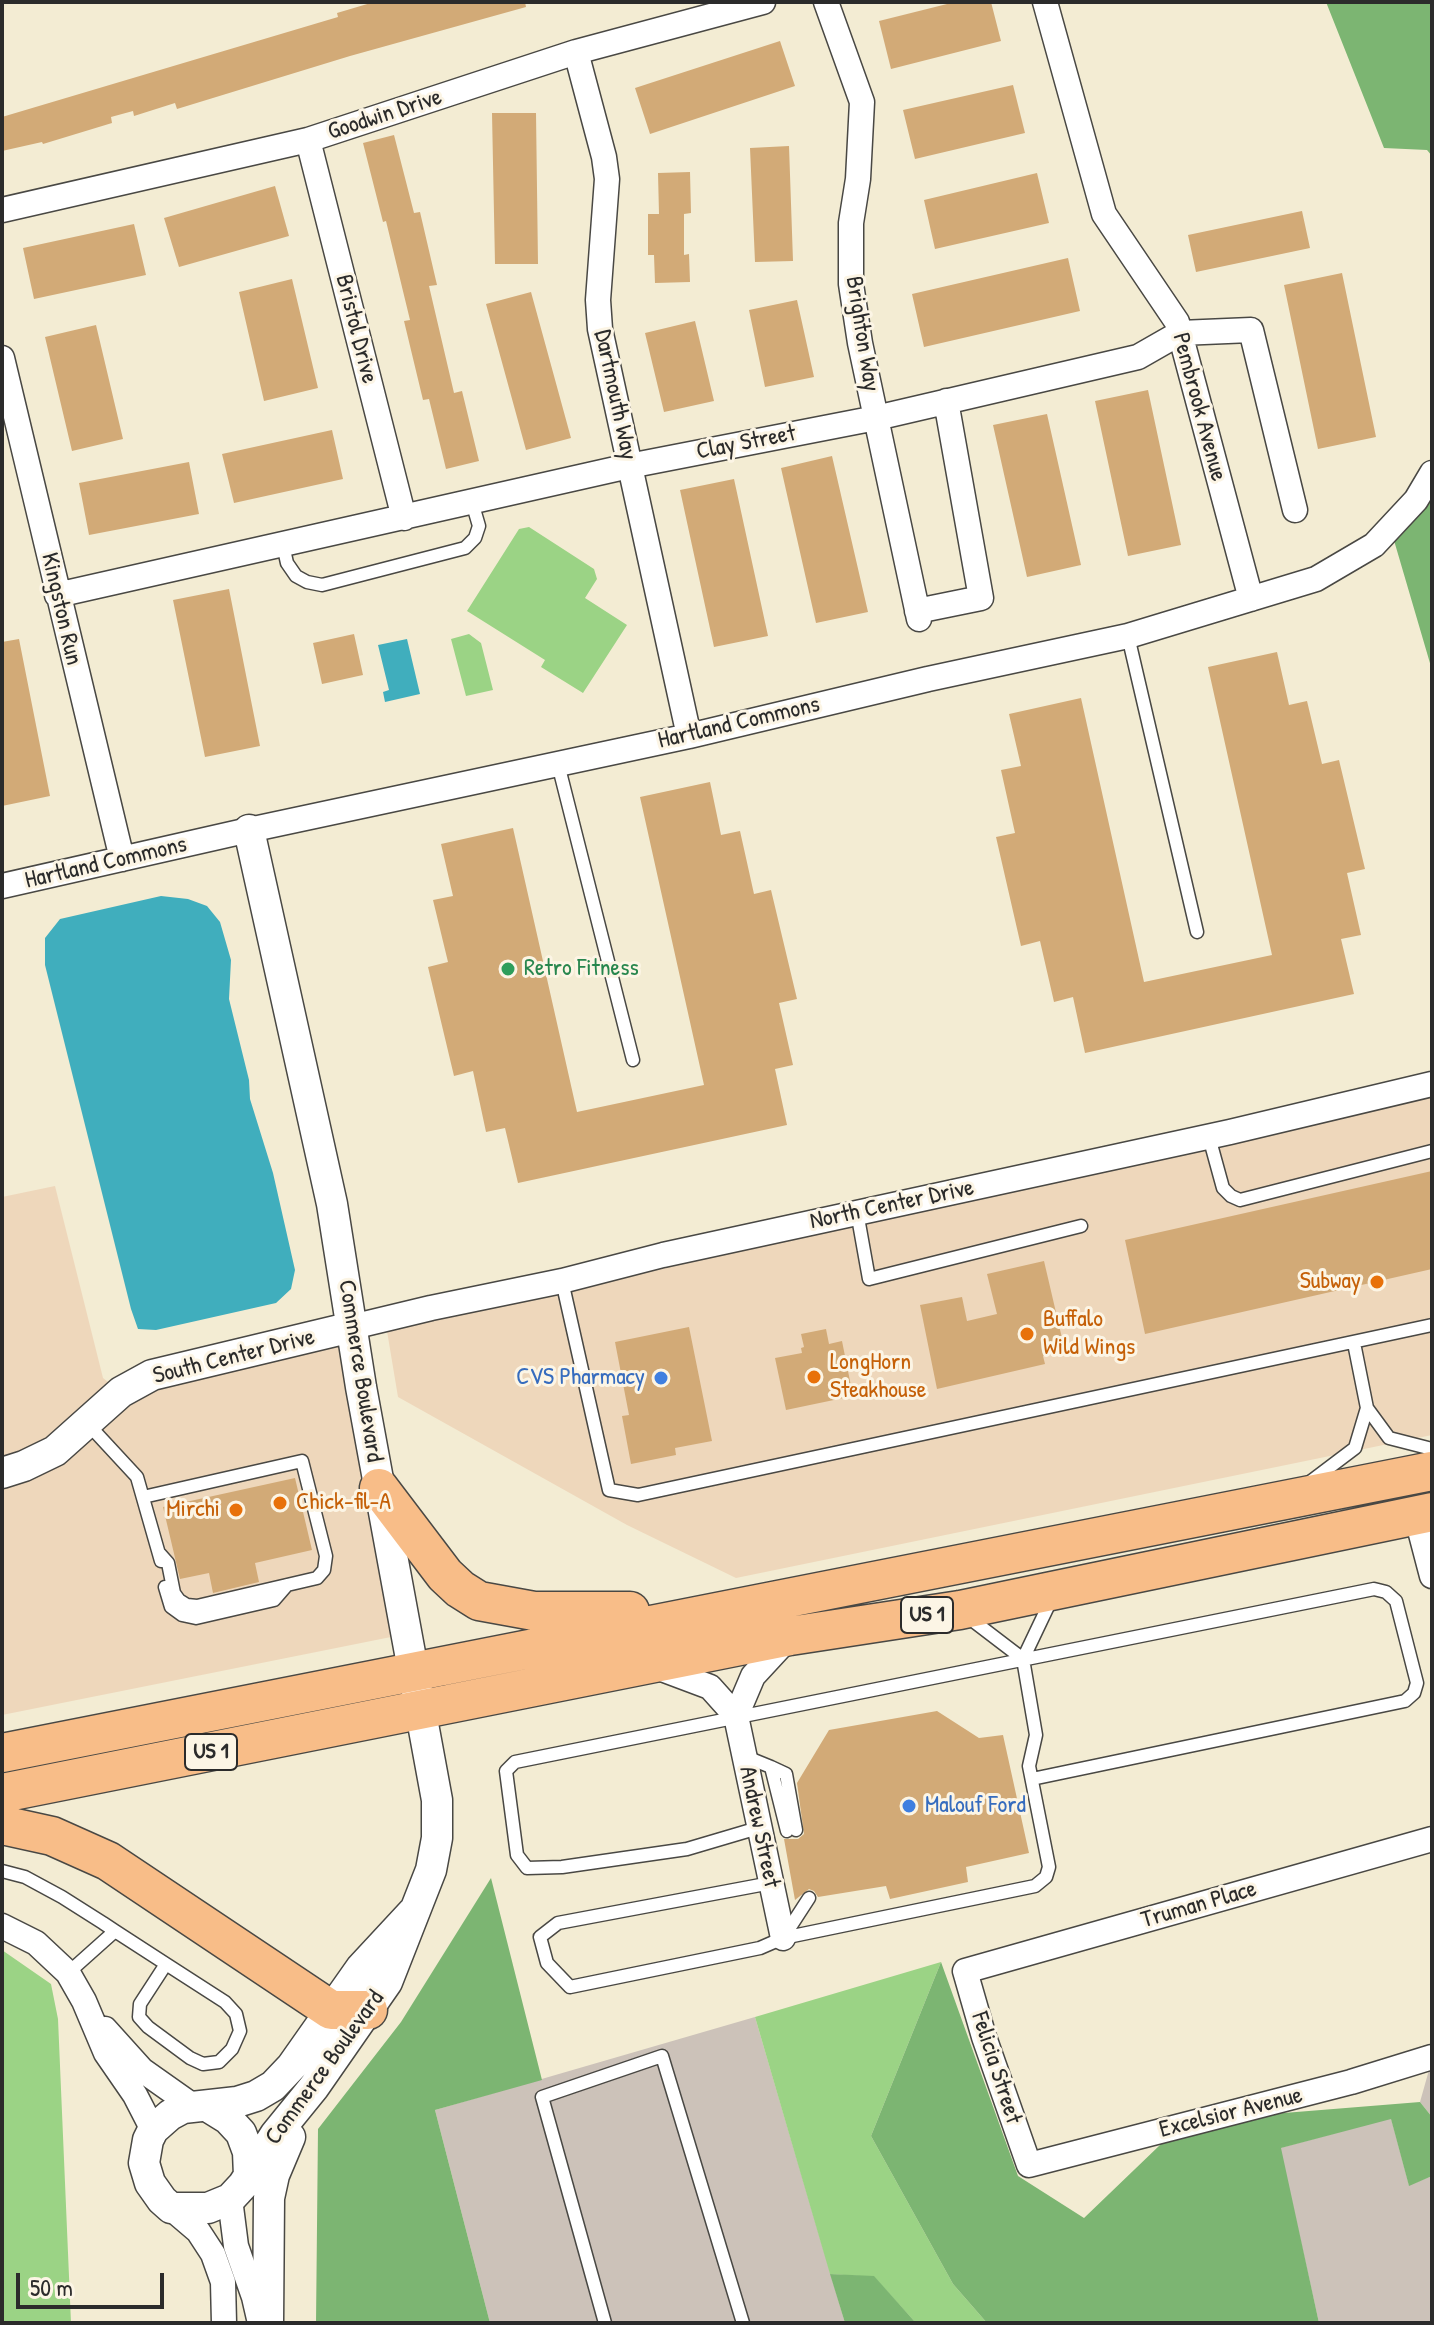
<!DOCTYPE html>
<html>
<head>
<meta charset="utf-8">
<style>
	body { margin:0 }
	#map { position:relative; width:1434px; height:2325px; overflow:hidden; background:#f3ecd3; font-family:"Patrick Hand",sans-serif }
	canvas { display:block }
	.frame { position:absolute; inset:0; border:4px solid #2b2b2b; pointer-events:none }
	.scale { position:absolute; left:16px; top:2273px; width:148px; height:36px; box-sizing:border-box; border:4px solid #2b2b2b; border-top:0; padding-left:10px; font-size:24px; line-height:28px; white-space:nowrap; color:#2b2b2b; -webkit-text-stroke:6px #fcf5e5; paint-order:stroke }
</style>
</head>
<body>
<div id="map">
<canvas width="1434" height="2325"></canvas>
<div class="frame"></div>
<div class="scale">50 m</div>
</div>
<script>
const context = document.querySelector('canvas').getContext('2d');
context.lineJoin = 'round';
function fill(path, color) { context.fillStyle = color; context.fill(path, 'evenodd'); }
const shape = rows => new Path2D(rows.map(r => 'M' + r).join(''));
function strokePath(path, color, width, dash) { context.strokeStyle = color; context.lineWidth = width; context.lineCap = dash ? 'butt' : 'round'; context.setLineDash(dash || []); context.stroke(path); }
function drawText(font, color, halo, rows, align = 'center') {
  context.font = font + ' "Patrick Hand",sans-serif'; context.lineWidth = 6; context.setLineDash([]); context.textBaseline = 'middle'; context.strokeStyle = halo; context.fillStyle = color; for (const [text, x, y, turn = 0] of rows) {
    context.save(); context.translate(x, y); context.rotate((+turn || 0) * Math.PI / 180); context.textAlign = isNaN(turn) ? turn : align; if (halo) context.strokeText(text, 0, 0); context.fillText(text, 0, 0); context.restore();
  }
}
const built = shape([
	[1432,1084,1432,1435,736,1578,627,1525,398,1397,385,1319],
	[55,1186,103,1378,121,1392,352,1327,406,1634,2,1715,2,1197]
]);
const industrial = shape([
	[755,2017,845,2323,490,2323,435,2110],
	[1429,2070,1432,2070,1432,2117,1420,2102],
	[1391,2118,1409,2185,1432,2176,1432,2323,1319,2323,1280,2148]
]);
const green = shape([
	[529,527,594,569,597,579,585,598,627,625,583,693,541,667,545,660,467,611,519,529],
	[469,634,481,643,493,690,466,696,451,639],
	[2,1950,51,1984,58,2019,71,2323,2,2323],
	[941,1962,871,2136,953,2284,987,2323,916,2323,874,2277,830,2274,755,2017]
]);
const forest = shape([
	[1326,2,1432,2,1432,156,1427,150,1384,148],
	[1432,478,1432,670,1393,537],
	[491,1878,542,2080,435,2110,490,2323,316,2323,318,2129,401,2022],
	[941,1962,1018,2176,1084,2218,1185,2121,1420,2102,1432,2117,1432,2176,1409,2186,1391,2119,1281,2148,1319,2323,987,2323,953,2284,871,2136],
	[830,2274,874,2276,916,2323,845,2323]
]);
const water = shape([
	[407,639,420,694,385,702,383,692,389,690,378,645],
	[161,896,188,899,207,906,220,922,231,960,229,999,249,1080,250,1099,273,1173,295,1270,291,1289,276,1303,156,1330,138,1329,131,1309,45,965,45,938,60,919]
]);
const building = shape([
	[374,2,525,2,526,7,350,56,177,109,175,103,134,116,133,111,111,117,112,123,43,144,42,142,2,151,2,117,338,17,337,13],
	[955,2,991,2,1001,41,891,69,879,21],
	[780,41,795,86,650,134,635,88],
	[1013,85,1025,133,915,159,903,110],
	[492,113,536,113,538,264,495,264],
	[394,135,414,213,420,212,437,285,429,286,454,393,462,391,479,461,446,469,429,399,423,400,404,321,410,320,386,221,383,222,363,143],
	[789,146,793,261,755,262,750,148],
	[690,172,691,213,684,214,684,255,689,254,690,282,655,283,654,255,648,255,648,214,659,214,658,173],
	[1037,173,1049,223,935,249,924,200],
	[275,186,289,236,179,267,164,218],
	[1302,211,1310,248,1196,272,1188,235],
	[134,224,146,275,34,299,23,248],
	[1068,258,1080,311,924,347,912,294],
	[1342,273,1376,437,1318,449,1284,285],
	[292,279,318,388,264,401,239,292],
	[531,292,571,438,526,450,486,304],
	[797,300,814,377,765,387,749,310],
	[695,321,714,401,664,412,645,333],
	[96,325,123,439,72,451,45,337],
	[1148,390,1181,545,1128,556,1095,401],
	[1047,414,1081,565,1027,577,993,425],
	[332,430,343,479,234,503,222,454],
	[832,456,868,612,816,623,781,468],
	[189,462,199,514,89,535,79,483],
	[734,479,768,636,714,647,680,490],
	[229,589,260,746,205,757,173,600],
	[354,634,363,675,322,684,313,643],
	[19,639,50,796,2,806,2,642],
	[1277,652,1289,705,1307,701,1322,764,1339,760,1365,869,1347,873,1361,935,1341,939,1354,994,1085,1053,1073,997,1054,1002,1040,941,1021,946,996,837,1015,833,1001,770,1021,766,1009,714,1081,698,1144,982,1272,955,1208,667],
	[710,782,721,835,740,831,754,894,771,890,797,999,779,1003,793,1065,775,1069,787,1125,518,1183,505,1128,486,1132,473,1071,454,1076,428,967,448,962,433,900,453,896,441,844,513,828,577,1112,704,1085,640,797],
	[1432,1171,1432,1269,1145,1334,1125,1240],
	[1044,1261,1065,1351,1043,1356,1045,1364,937,1389,920,1305,962,1297,967,1321,997,1314,987,1274],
	[689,1327,712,1441,675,1448,676,1455,631,1464,622,1416,629,1415,615,1342],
	[826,1329,829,1344,842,1341,853,1396,786,1410,775,1358,802,1353,801,1348,804,1347,801,1334],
	[295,1478,312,1550,255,1563,259,1582,213,1593,209,1573,180,1579,163,1507],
	[937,1711,979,1738,1003,1735,1029,1853,966,1867,968,1882,890,1899,886,1886,818,1897,814,1891,809,1889,795,1900,784,1839,798,1839,804,1834,797,1783,829,1730]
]);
const service = shape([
	[283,545,287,563,296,576,307,582,322,585,465,548,475,538,479,526,472,502],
	[1128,636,1197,932],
	[558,764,633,1060],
	[1209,1137,1223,1188,1231,1196,1240,1200,1432,1151],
	[857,1212,869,1279,1081,1226],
	[562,1281,609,1490,638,1495,1432,1325],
	[1367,1408,1389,1438,1432,1449],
	[87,1423,137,1477,161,1561],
	[1310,1482,1355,1448,1367,1408,1354,1343],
	[143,1497,302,1461,326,1556,324,1570,317,1578,197,1606,187,1605,179,1600,174,1593,168,1563,160,1554],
	[165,1587,171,1607,182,1615,196,1618,274,1600,287,1585],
	[968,1617,1023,1659],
	[744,1756,771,1767,787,1831],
	[771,1767,786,1774,796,1830],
	[758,1828,687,1849,562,1867,527,1868,517,1855,506,1771,515,1762,1374,1589,1386,1592,1396,1601,1417,1683,1414,1693,1405,1701,1032,1779],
	[2,1871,25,1877,62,1897,103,1923,115,1931,166,1964,225,2002,236,2014,240,2031,232,2049,219,2062,203,2064,190,2058,148,2027,139,2017,140,2004,166,1964],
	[771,1883,558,1923,540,1937,547,1963,570,1987,760,1948,783,1938,1035,1886,1046,1877,1049,1867,1029,1766,1036,1735,1023,1659,1052,1598],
	[785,1935,809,1898],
	[68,1973,115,1931],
	[605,2323,542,2097,662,2056,743,2323]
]);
const minor = shape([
	[826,2,862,102,858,179,851,223,851,284,860,343,919,619],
	[1045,2,1104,214,1177,322,1251,599],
	[576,52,604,157,607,179,598,300,600,329,689,736],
	[308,140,404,518],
	[2,210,308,140,576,52,763,2],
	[2,358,122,859],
	[57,595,629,466,876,418,1138,357,1180,333,1251,330,1295,510],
	[917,611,981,598,946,401],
	[2,886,249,830,689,736,928,679,1128,636,1316,579,1374,545,1416,500,1432,473],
	[352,1327,431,1308,562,1281,663,1255,1230,1132,1432,1084],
	[1416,1515,1432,1576],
	[654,1666,710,1687,736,1716,783,1938],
	[736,1716,753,1676,790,1636],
	[1432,1839,965,1971,984,2037,1029,2165,1351,2082,1432,2057],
	[2,1926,36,1943,68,1973,84,2001,106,2053,135,2095,153,2130],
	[105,2029,142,2070,193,2106],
	[230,2199,236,2246,254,2297,260,2323],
	[171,2208,198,2231,213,2254,223,2282,224,2323]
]);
const tertiary = shape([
	[249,830,332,1204,361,1387,437,1800,437,1838,431,1870,387,1982,314,2087,275,2135,243,2185,230,2199,208,2208,171,2208,162,2200,150,2183,144,2163,148,2140,153,2130,170,2115,183,2108,237,2102,256,2096,273,2086,292,2066,361,1968,413,1912],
	[2,1473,24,1466,55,1451,121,1392,152,1375,352,1327],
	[207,2106,228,2119,241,2133,248,2152,249,2176],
	[268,2323,269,2198,274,2175,290,2137]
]);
const trunk = shape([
	[379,1488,445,1575,460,1589,479,1601,534,1611,630,1611],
	[2,1753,1432,1471],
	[2,1793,790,1636,960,1610,1432,1512],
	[2,1825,52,1836,108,1861,331,2010,368,2010]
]);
const markers = [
	[508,969,8,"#2e9e5b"],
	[1377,1282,8,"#e8710a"],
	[1027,1334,8,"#e8710a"],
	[814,1377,8,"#e8710a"],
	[661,1378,8,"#3f7fe0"],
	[280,1503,8,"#e8710a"],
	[236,1510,8,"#e8710a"],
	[909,1806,8,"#3f7fe0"]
];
const shields = [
	[927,1615,52],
	[211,1752,52]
];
const shieldNames = [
	["US 1",927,1615],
	["US 1",211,1752]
];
const streetNames = [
	["Goodwin Drive",385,115,-18],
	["Bristol Drive",356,329,76],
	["Brighton Way",862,334,81],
	["Dartmouth Way",615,395,78],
	["Pembrook Avenue",1199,407,75],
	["Clay Street",746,443,-11],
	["Kingston Run",61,609,77],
	["Hartland Commons",739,723,-13],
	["Hartland Commons",106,863,-13],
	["North Center Drive",892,1205,-12],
	["South Center Drive",234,1357,-14],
	["Commerce Boulevard",360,1371,81],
	["Andrew Street",759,1827,78],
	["Truman Place",1199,1905,-16],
	["Commerce Boulevard",325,2068,-54],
	["Felicia Street",996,2068,72],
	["Excelsior Avenue",1231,2113,-14]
];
const leisureNames = [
	["Retro Fitness",524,969]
];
const foodNames = [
	["Subway",1361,1282,"right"],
	["Buffalo",1043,1320],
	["Wild Wings",1043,1348],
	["LongHorn",830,1363],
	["Steakhouse",830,1391],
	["Chick-fil-A",296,1503],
	["Mirchi",220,1510,"right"]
];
const shopNames = [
	["CVS Pharmacy",645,1378],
	["Malouf Ford",925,1806,"left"]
];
fill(built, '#eed7bb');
fill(industrial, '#ccc2b9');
fill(green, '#9bd385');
fill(forest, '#7cb572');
fill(water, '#40aebd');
fill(building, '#d2aa77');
strokePath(service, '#494844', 15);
strokePath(minor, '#494844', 27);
strokePath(tertiary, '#494844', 33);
strokePath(trunk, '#494844', 41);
strokePath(service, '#fff', 12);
strokePath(minor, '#fff', 24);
strokePath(tertiary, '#fff', 30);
strokePath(trunk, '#f8bd88', 38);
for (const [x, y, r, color] of markers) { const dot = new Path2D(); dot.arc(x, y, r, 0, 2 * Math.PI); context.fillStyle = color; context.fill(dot); strokePath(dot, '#fcf5e5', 3); }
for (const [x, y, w] of shields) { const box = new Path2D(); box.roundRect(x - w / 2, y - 18, w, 36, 6); context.fillStyle = '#fcf5e5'; context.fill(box); strokePath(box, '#2b2b2b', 2); }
drawText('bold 22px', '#2b2b2b', null, shieldNames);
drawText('24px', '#2b2b2b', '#fcf5e5', streetNames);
drawText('24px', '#27864d', '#fcf5e5', leisureNames, 'left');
drawText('24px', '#c56008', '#fcf5e5', foodNames, 'left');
drawText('24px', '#366cbe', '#fcf5e5', shopNames, 'right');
</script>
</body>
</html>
